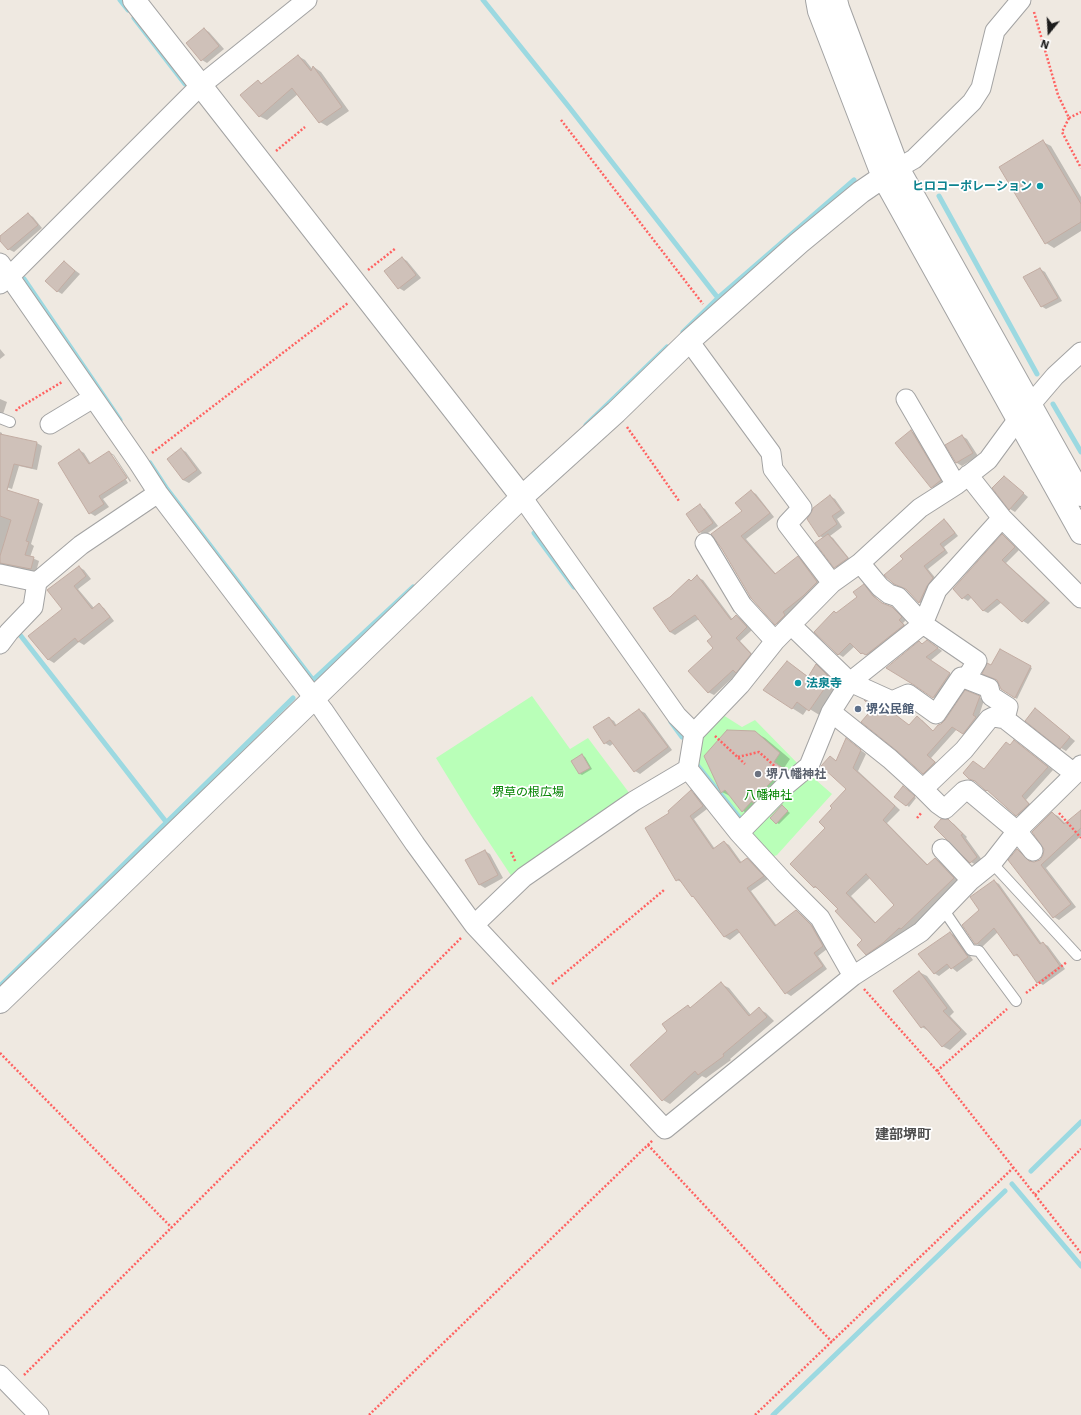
<!DOCTYPE html>
<html>
<head>
<meta charset="utf-8">
<style>
	body { margin:0 }
	#map { position:relative; width:1081px; height:1415px; overflow:hidden; background:#efe9e1; font-family:"Work Sans",sans-serif }
	canvas { display:block }
	.north { position:absolute; left:1029px; top:12px; width:40px; height:40px; -webkit-text-stroke:3px #fff; paint-order:stroke; rotate:198deg; font-size:11px; font-weight:700; line-height:16px; text-align:center; color:#1c1c1c }
	.north::after { content:''; display:block; margin:auto; width:14px; height:18px; background:#1c1c1c; clip-path:polygon(50% 0,100% 100%,50% 72%,0 100%) }
</style>
</head>
<body>
<div id="map">
<canvas width="1081" height="1415"></canvas>
<div class="north">N</div>
</div>
<script>
const context = document.querySelector('canvas').getContext('2d');
context.lineJoin = 'round';
function fill(path, color) { context.fillStyle = color; context.fill(path, 'evenodd'); }
const shape = rows => new Path2D(rows.map(r => 'M' + r).join(''));
function strokePath(path, color, width, dash) { context.strokeStyle = color; context.lineWidth = width; context.lineCap = dash ? 'butt' : 'round'; context.setLineDash(dash || []); context.stroke(path); }
function drawText(font, color, halo, rows, align = 'center') {
  context.font = font + ' "Work Sans","Noto Sans JP",sans-serif'; context.lineWidth = 3.5; context.setLineDash([]); context.textBaseline = 'middle'; context.strokeStyle = halo; context.fillStyle = color; for (const [text, x, y, turn = 0] of rows) {
    context.save(); context.translate(x, y); context.rotate((+turn || 0) * Math.PI / 180); context.textAlign = isNaN(turn) ? turn : align; if (halo) context.strokeText(text, 0, 0); context.fillText(text, 0, 0); context.restore();
  }
}
const park = shape([
	[532,696,570,749,588,738,630,794,512,877,471,815,436,758],
	[723,715,742,727,755,720,801,767,832,794,777,855,767,859,692,768,698,738]
]);
const shadow = shape([
	[204,29,209,32,224,49,207,63,202,60],
	[298,56,305,60,313,70,314,67,321,72,349,111,327,126,320,122,298,94,267,120,259,116,258,81,263,84],
	[1043,142,1051,146,1081,197,1081,231,1054,248,1046,243],
	[28,214,33,217,42,228,14,252,8,249,0,239,0,238],
	[402,258,407,261,421,278,404,291,399,288],
	[64,262,80,274,62,294,57,291],
	[1040,269,1045,272,1062,301,1046,309,1041,306],
	[0,349,5,355,0,359],
	[0,399,7,402,3,414,0,417],
	[911,431,916,434,945,483,936,490,932,487],
	[0,432,2,433,2,436,37,443,42,446,37,470,19,466,12,489,0,485],
	[962,436,967,439,978,456,962,466,957,463,947,445],
	[181,449,186,452,202,473,189,483,183,480],
	[79,450,84,453,91,464,109,452,114,455,131,481,130,482,113,455,111,455,128,483,103,499,109,507,95,516,90,513,59,463],
	[1004,477,1028,497,1015,512,1010,509],
	[0,489,38,501,43,504,31,544,34,546,30,557,39,561,36,572,8,566,0,566],
	[751,491,756,494,774,517,746,539,776,574,798,557,803,560,822,585,781,627,776,624,752,598,723,548,744,511],
	[830,496,835,499,845,513,837,519,842,527,830,536,833,538,852,562,840,570,835,567,823,538,820,536],
	[700,506,705,509,718,526,705,535,700,532],
	[944,520,948,523,958,536,944,547,948,553,928,569,937,580,923,605,919,602,907,590],
	[1003,535,1007,538,1019,550,1006,563,1050,603,1028,624,1023,621,1002,602,988,613,984,611,972,597,968,601,963,598,954,589],
	[79,567,84,570,91,579,78,589,94,608,99,605,104,608,114,621,84,645,79,642,54,663,49,660,30,636,63,609],
	[697,577,703,580,733,620,736,616,742,619,752,630,740,641,755,657,714,695,708,692,715,648,713,637,699,619,675,635,670,632,670,597],
	[864,586,869,588,878,600,885,605,897,611,906,620,903,623,908,628,872,657,861,653,855,646,843,657,838,654,836,614,859,597],
	[922,644,932,644,941,650,942,651,930,661,954,677,938,700,915,684],
	[1000,651,1032,668,1017,699,1001,688,992,666],
	[787,662,809,677,816,666,827,672,841,686,821,716,808,708,803,715,792,708],
	[979,697,984,700,978,719,968,736,957,729,931,758,939,765,928,776,923,773,909,726,922,720,934,732,942,725],
	[1036,709,1075,741,1066,751,1061,748],
	[639,710,645,713,672,750,640,774,635,771,614,743,610,746,605,743,609,718,614,721,617,726],
	[755,732,765,738,790,759,784,768,793,775,752,816,743,811,732,797,722,792],
	[847,740,866,754,858,771,900,810,887,823,928,865,935,859,941,862,959,882,907,932,905,931,889,946,872,957,867,954,864,940,839,909,820,890,814,887,827,828,834,808,847,788,830,757,837,761],
	[870,878,896,905,876,923,851,896],
	[1019,744,1053,770,1026,800,1033,807,1022,818,1017,815,992,793,978,783,969,778,984,770,1010,746],
	[582,755,585,757,592,769,582,775,580,774],
	[906,789,916,798,909,807,896,796],
	[691,792,696,794,707,809,694,819,715,849,724,842,729,845,742,863,747,859,752,862,768,879,751,891,777,926,796,911,801,914,816,929,827,949,818,956,827,969,791,996,786,993,740,932,730,940,725,937,682,882,676,880,671,814],
	[784,808,790,813,779,824,777,823],
	[1081,811,1081,836,1046,868,1076,907,1059,920,1054,917,1017,850,1022,853,1031,862,1034,863,1040,861,1044,856,1052,813,1058,816,1066,824],
	[948,820,954,824,967,837,966,838,982,860,976,865,971,862,935,827],
	[485,851,490,854,503,878,485,888,480,885],
	[994,881,999,884,1042,944,1043,943,1048,946,1065,969,1043,985,1038,982,1020,958,1015,955,998,932,982,947,975,943,980,910],
	[950,933,956,936,973,960,957,972,951,967,939,976,934,973],
	[919,972,927,976,954,1012,950,1016,967,1034,950,1050,942,1046,930,1032,922,1027],
	[721,984,729,988,751,1015,759,1009,766,1013,774,1021,730,1059,731,1060,706,1078,702,1076,670,1104,663,1100,631,1065,668,1031,688,1006,691,1008]
]);
const stream = shape([
	[120,0,128,10],
	[483,0,569,107,718,298],
	[134,18,185,84],
	[939,196,1037,374],
	[24,279,120,420],
	[683,332,718,298,854,180],
	[1053,404,1081,452],
	[586,425,667,347],
	[150,463,167,489,313,680,413,587],
	[534,533,574,587],
	[17,631,167,823],
	[671,722,682,737],
	[698,766,739,817],
	[0,986,293,698],
	[1031,1171,1081,1122],
	[1012,1184,1081,1266],
	[773,1415,1005,1191]
]);
const building = shape([
	[204,28,219,46,201,61,186,43,204,28],
	[298,55,311,71,313,66,342,107,319,123,292,88,259,117,240,95,258,80,261,84,298,55],
	[1043,140,1081,204,1081,222,1045,244,999,167,1043,140],
	[28,213,38,225,8,250,0,241,0,236,28,213],
	[402,257,416,275,398,289,384,271,402,257],
	[64,261,75,271,57,292,45,281,64,261],
	[1040,268,1058,298,1041,307,1023,277,1040,268],
	[911,430,941,480,931,488,895,443,911,430],
	[0,434,37,442,32,468,14,464,7,490,39,500,26,541,29,542,25,555,34,557,31,569,0,563,0,556,11,520,0,516,0,434],
	[962,435,973,453,956,463,945,445,962,435],
	[181,448,197,470,183,480,167,459,181,448],
	[79,449,89,464,109,451,127,478,99,496,104,504,89,514,58,463,79,449],
	[1004,476,1024,493,1009,510,992,488,1004,476],
	[751,490,770,513,741,536,775,574,798,556,817,582,803,596,783,612,785,615,775,625,751,598,722,549,711,534,742,511,735,503,751,490],
	[830,495,841,510,832,516,837,524,819,537,807,519,812,511,813,508,830,495],
	[700,504,713,523,699,533,686,514,700,504],
	[944,519,955,533,940,544,945,550,924,566,933,578,927,586,919,603,906,589,894,584,884,575,903,559,900,556,944,519],
	[828,534,848,558,834,568,815,543,828,534],
	[1002,534,1015,547,1002,560,1045,600,1022,622,997,599,983,611,968,594,962,599,953,589,1002,534],
	[79,566,86,576,74,586,92,609,99,603,110,617,78,642,75,638,48,660,28,636,62,609,47,590,79,566],
	[697,575,731,620,736,615,747,627,736,638,751,654,736,673,733,670,708,693,688,671,713,648,707,641,712,637,695,615,670,632,653,608,670,597,689,579,691,581,697,575],
	[864,584,873,596,882,603,892,607,902,617,899,620,904,625,866,655,862,653,861,654,850,643,838,655,814,632,834,611,836,613,857,597,853,592,864,584],
	[927,640,938,648,926,657,950,673,933,698,914,685,886,668,919,641,922,644,927,640],
	[1000,649,1031,666,1015,698,1001,689,997,680,982,674,987,663,991,665,1000,649],
	[787,661,808,677,816,664,831,679,809,711,797,702,792,709,763,690,787,661],
	[965,690,980,696,973,715,976,717,963,734,952,727,927,755,935,762,923,774,897,751,861,722,873,708,864,700,892,712,909,725,917,716,933,731,938,725,941,724,945,720,965,690],
	[1035,708,1070,737,1060,749,1025,721,1035,708],
	[639,709,668,747,634,772,610,740,604,744,593,727,609,717,615,726,639,709],
	[727,730,755,731,780,753,774,762,784,769,765,788,766,790,753,803,752,801,742,812,725,790,721,793,704,756,727,730],
	[846,738,861,750,853,768,895,806,883,820,927,865,935,858,954,878,901,929,899,928,883,943,866,955,857,945,862,940,835,911,838,909,815,886,814,888,790,864,825,828,819,822,832,808,830,806,846,789,821,766,830,756,836,761,846,738],
	[866,874,894,905,875,923,846,893,866,874],
	[1014,740,1048,767,1022,796,1029,804,1016,816,987,790,986,791,975,781,969,779,963,773,973,761,984,769,1006,742,1010,745,1014,740],
	[582,754,590,768,579,774,571,761,582,754],
	[903,786,915,796,906,806,894,797,903,786],
	[691,790,703,806,690,816,713,849,724,841,740,863,747,858,764,876,747,888,775,926,796,910,811,925,823,946,814,953,823,966,785,994,737,929,724,937,693,896,692,897,679,879,676,881,645,828,669,813,668,811,691,790],
	[782,805,788,811,776,824,770,818,782,805],
	[1081,810,1081,828,1041,865,1071,904,1053,918,1008,860,1017,849,1029,861,1034,862,1040,860,1043,855,1044,849,1032,832,1052,812,1064,824,1081,810],
	[941,819,948,819,963,834,961,835,977,857,970,863,934,827,941,819],
	[485,850,498,875,479,885,465,860,485,850],
	[994,880,1040,944,1043,942,1060,966,1037,983,1017,954,1014,956,994,928,977,944,975,944,962,925,979,910,970,897,994,880],
	[950,932,968,957,951,969,947,964,934,974,918,954,950,932],
	[919,971,947,1008,943,1011,961,1030,942,1047,924,1026,921,1028,893,991,919,971],
	[721,982,749,1016,759,1007,767,1017,723,1054,724,1056,698,1075,695,1071,662,1101,630,1065,667,1031,662,1024,688,1005,690,1008,721,982]
]);
const path = shape([
	[1034,12,1058,95,1069,118,1062,132,1081,168],
	[1069,118,1081,112],
	[561,120,703,304],
	[276,151,305,127],
	[368,270,396,248],
	[16,411,17,409,62,382],
	[627,427,679,501],
	[152,453,348,303],
	[715,736,745,764],
	[738,757,759,752,779,770],
	[1059,813,1081,838],
	[917,818,922,812],
	[511,852,516,863],
	[552,984,664,890],
	[864,989,937,1071,1081,1253],
	[1026,993,1067,962],
	[0,1053,172,1228],
	[937,1071,1007,1009],
	[648,1145,832,1342],
	[1035,1195,1081,1149],
	[24,1375,462,937],
	[369,1415,653,1140],
	[755,1415,1013,1168]
]);
const service = shape([
	[0,418,10,422],
	[992,863,1077,955],
	[943,909,971,950,979,951,1016,1001]
]);
const minor = shape([
	[886,175,914,159,972,102,981,88,995,31,1021,0],
	[0,263,138,462,158,493,323,710,415,844,474,925,665,1129,853,976,921,932,971,880,992,863,1017,831,1075,774,1081,765],
	[0,284,10,276,200,86,307,0],
	[689,341,771,453,773,469,802,508,787,524,832,583],
	[906,399,956,485],
	[1031,404,1055,376,1081,352],
	[50,424,93,398],
	[968,475,1002,518,1081,598],
	[522,497,677,716,694,733],
	[705,543,742,605,775,641],
	[0,574,37,582],
	[791,625,850,682,892,701,908,694,936,714,961,677,966,679,977,661,923,624,898,597,889,594,880,587,860,563],
	[0,644,9,632,33,607,37,582,81,545,158,493],
	[831,712,890,759,923,789,938,804,945,809,964,791,968,790,1017,831,1033,851],
	[1005,719,1075,774],
	[688,769,739,833,784,882,820,918,853,976],
	[923,789,964,750,989,719,993,717,1005,719,1008,707,991,696,989,688,966,679],
	[739,833,785,786,809,766,831,712,850,682,923,624,937,590,1002,518],
	[942,849,971,880],
	[474,925,524,877,634,801,688,769,694,733,740,685,775,641,832,583,860,563,920,508,956,485,988,460,1018,419],
	[0,1375,39,1415]
]);
const tertiary = shape([
	[134,0,522,497],
	[817,0,819,11,883,177,1081,533],
	[836,0,838,8,898,168,1081,495],
	[0,1002,522,497,616,412,689,341,799,243,861,192,883,177]
]);
const markers = [
	[1040,186,4,"#0f9aa8"],
	[798,683,4,"#0f9aa8"],
	[858,709,4,"#5c6f8a"],
	[758,774,4,"#6b7280"]
];
const cultureNames = [
	["ヒロコーポレーション",1032,186],
	["法泉寺",806,683,"left"]
];
const serviceNames = [
	["堺公民館",866,709]
];
const worshipNames = [
	["堺八幡神社",766,774]
];
const parkNames = [
	["堺草の根広場",528,792],
	["八幡神社",768,795]
];
const quarterNames = [
	["建部堺町",903,1135]
];
fill(park, '#b9ffb8');
fill(shadow, '#0003');
strokePath(stream, '#9cd9e1', 5);
fill(building, '#cfc1b9');
strokePath(building, '#c2aca2', 1);
strokePath(service, '#a3a3a3', 12);
strokePath(minor, '#a3a3a3', 21);
strokePath(tertiary, '#a3a3a3', 24);
strokePath(path, '#ff6261', 2.5, [2, 2]);
strokePath(service, '#fff', 10);
strokePath(minor, '#fff', 19);
strokePath(tertiary, '#fff', 22);
for (const [x, y, r, color] of markers) { const dot = new Path2D(); dot.arc(x, y, r, 0, 2 * Math.PI); context.fillStyle = color; context.fill(dot); strokePath(dot, '#fff', 1.5); }
drawText('bold 12px', '#0d838f', '#fff', cultureNames, 'right');
drawText('bold 12px', '#4e5e75', '#fff', serviceNames, 'left');
drawText('bold 12px', '#5b616d', '#fff', worshipNames, 'left');
drawText('12px', '#038400', '#fff', parkNames);
drawText('bold 14px', '#4f4f4f', '#fff', quarterNames);
</script>
</body>
</html>
